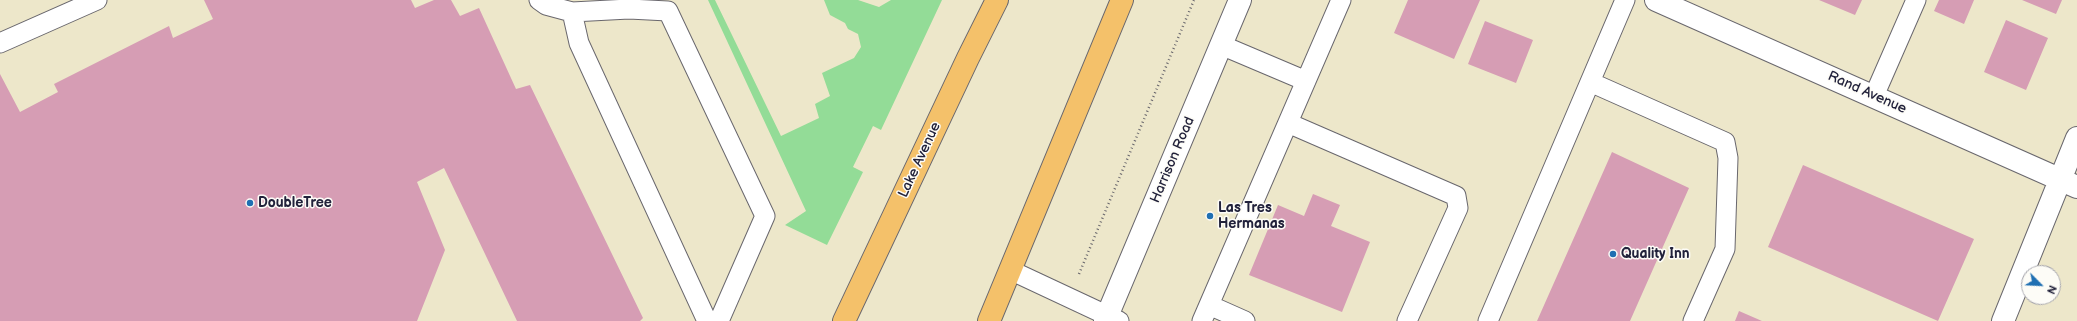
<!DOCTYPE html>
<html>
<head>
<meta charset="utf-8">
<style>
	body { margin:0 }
	#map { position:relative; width:2077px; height:321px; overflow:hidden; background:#ede7ca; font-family:"Balsamiq Sans",sans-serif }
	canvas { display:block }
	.north { position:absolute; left:2021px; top:265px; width:40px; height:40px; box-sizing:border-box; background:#fdfcf7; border:1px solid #a5a5ac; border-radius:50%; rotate:114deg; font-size:11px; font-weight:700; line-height:16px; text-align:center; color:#22223b }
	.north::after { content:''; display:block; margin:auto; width:14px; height:18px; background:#1f6fb2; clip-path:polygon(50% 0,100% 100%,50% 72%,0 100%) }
</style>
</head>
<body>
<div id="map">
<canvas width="2077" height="321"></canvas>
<div class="north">N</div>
</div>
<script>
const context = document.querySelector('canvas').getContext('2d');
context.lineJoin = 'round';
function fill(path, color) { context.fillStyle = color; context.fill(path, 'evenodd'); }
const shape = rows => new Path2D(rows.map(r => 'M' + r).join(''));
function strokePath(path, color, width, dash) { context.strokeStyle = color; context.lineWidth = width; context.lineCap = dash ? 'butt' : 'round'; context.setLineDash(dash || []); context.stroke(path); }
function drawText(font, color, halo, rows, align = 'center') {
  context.font = font + ' "Balsamiq Sans",sans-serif'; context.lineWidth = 3; context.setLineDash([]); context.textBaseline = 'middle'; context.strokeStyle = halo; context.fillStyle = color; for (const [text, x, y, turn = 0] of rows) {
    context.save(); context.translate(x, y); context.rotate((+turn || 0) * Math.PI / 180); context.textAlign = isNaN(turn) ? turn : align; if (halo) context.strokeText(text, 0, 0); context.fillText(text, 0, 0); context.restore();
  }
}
const green = shape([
	[708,0,715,0,781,136,819,118,815,104,830,96,822,73,854,58,861,47,858,34,848,29,845,23,830,15,824,0,858,0,879,7,891,0,942,0,881,130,873,126,853,167,863,172,827,245,785,225,806,211]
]);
const building = shape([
	[204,0,411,0,415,8,434,0,451,0,460,16,479,8,516,89,530,85,643,318,640,321,517,321,444,168,417,182,445,250,417,321,0,321,0,74,20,112,58,92,54,84,169,26,173,38,213,19],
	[1408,0,1480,0,1454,59,1394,33],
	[1819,0,1862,0,1855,15],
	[1939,0,1974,0,1964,24,1934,11],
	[2022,0,2062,0,2056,14],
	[2006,20,2048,38,2026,90,1984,72],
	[1485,21,1533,40,1516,83,1468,64],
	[1612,152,1689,188,1630,321,1537,321],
	[1803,165,1974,239,1938,321,1768,247],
	[1313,194,1340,205,1331,226,1370,242,1342,312,1249,275,1278,205,1304,216],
	[1739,311,1762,321,1735,321]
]);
const path = shape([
	[1079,274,1194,0]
]);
const lane = shape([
	[539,0,546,5,572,12,629,9,668,11,765,216,719,321],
	[572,12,579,43,707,321],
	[0,43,97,0],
	[1221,45,1306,81],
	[1590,82,1625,0],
	[1874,96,1916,0],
	[1288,123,1456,196,1458,208,1407,321],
	[1010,270,1119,321],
	[1209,305,1245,321],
	[1202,321,1341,0],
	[1488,321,1590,82,1725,142,1728,158,1725,249,1693,321]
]);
const street = shape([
	[1656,0,2077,187],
	[1105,321,1240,0],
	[2003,321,2077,138]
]);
const primary = shape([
	[844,321,968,58,997,0],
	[989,321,1122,0]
]);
const markers = [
	[250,203,4,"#1f6fb2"],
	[1210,216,4,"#1f6fb2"],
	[1613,254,4,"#1f6fb2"]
];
const streetNames = [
	["Rand Avenue",1867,93,24],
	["Lake Avenue",920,160,-65],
	["Harrison Road",1173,160,-67]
];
const poiNames = [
	["DoubleTree",258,203],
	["Las Tres",1218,208],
	["Hermanas",1218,224],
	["Quality Inn",1621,254]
];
fill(green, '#93dc97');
fill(building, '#d69db4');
strokePath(lane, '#69676d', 21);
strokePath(street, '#69676d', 24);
strokePath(primary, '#69676d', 24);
strokePath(path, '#69676d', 2.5, [1, 3]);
strokePath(lane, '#fff', 19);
strokePath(street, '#fff', 22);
strokePath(primary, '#f4c16a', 22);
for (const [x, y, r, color] of markers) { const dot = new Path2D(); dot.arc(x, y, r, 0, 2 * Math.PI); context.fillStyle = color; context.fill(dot); strokePath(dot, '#fdfcf7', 1.5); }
drawText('14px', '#22223b', '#fdfcf7', streetNames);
drawText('bold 14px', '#22223b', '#fdfcf7', poiNames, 'left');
</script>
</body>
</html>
